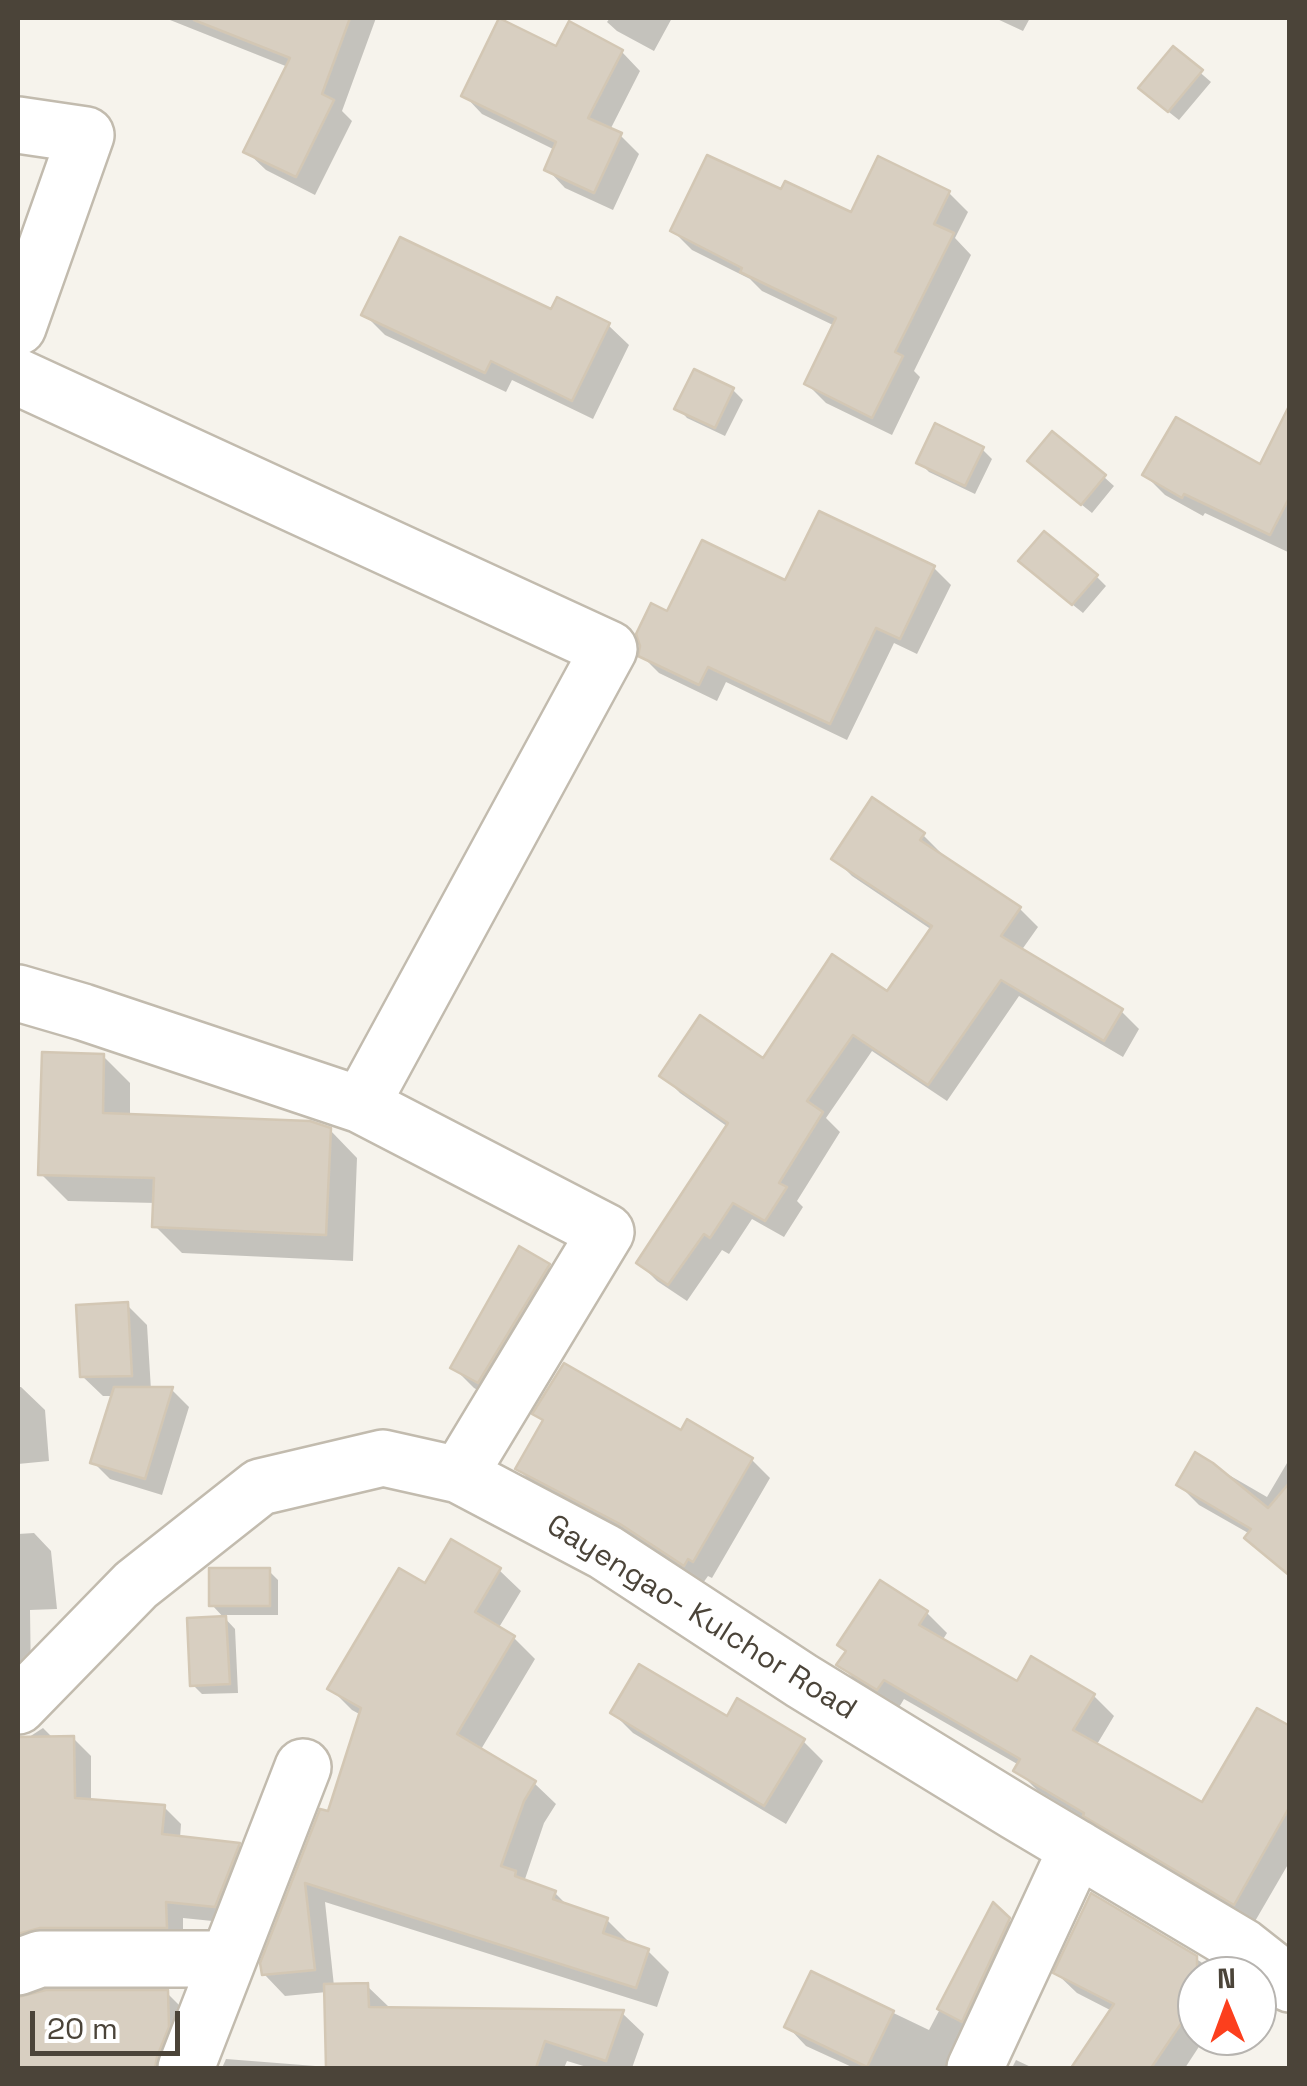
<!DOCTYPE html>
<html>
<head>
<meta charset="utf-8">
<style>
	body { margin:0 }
	#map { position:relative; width:1307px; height:2086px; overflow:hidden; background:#f6f3ec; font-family:"Space Grotesk",sans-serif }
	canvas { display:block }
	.frame { position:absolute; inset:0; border:20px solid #4b4439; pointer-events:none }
	.north { position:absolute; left:1177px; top:1956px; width:100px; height:100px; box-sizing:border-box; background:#fff; border:2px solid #b7b4b0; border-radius:50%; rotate:359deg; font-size:28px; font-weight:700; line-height:40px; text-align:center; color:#4b4439 }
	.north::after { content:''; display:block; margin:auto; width:35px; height:45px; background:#fc3f1d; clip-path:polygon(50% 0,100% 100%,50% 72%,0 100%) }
	.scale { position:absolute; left:30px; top:2011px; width:150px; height:45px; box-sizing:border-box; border:5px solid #4b4439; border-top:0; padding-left:12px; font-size:30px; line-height:35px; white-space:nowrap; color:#4b4439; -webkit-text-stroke:8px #fff; paint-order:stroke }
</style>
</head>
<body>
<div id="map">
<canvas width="1307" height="2086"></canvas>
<div class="frame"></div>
<div class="north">N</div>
<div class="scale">20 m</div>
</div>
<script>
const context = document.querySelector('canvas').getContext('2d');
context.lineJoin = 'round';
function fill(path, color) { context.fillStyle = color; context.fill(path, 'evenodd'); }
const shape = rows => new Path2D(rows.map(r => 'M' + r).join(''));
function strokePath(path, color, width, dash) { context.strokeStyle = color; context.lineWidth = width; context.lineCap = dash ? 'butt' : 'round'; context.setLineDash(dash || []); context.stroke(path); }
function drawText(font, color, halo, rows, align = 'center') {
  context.font = font + ' "Space Grotesk",sans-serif'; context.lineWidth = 9; context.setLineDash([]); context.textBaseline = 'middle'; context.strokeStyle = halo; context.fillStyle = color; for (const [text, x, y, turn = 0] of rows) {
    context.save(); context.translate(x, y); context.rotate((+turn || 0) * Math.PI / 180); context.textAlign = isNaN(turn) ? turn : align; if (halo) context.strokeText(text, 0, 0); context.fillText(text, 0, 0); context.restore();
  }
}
const shadow = shape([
	[165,18,376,18,342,111,352,121,315,195,266,170,246,151,288,67],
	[610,18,672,18,654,51,617,31,607,22],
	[995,18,1030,18,1023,31],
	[557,49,622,52,640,71,610,130,620,135,639,154,613,210,565,188,547,169,555,150,482,114,464,95],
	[1174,50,1211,82,1179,120,1151,98],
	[782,193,853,215,949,193,968,212,955,238,971,255,914,371,920,377,892,435,826,403,807,384,835,326,762,291,750,279,692,250,673,231],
	[553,313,608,325,629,345,593,419,512,380,506,392,385,335,364,314],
	[733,390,743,400,725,436,687,418,678,408],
	[982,449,992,459,975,494,929,472,919,462],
	[1290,458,1290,553,1205,513,1203,516,1165,495,1145,475,1261,468],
	[1040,471,1104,477,1114,486,1092,513],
	[934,568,951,585,917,654,894,643,847,740,726,682,717,701,659,673,641,655,643,646,668,614,786,583],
	[1031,571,1096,576,1106,586,1083,613],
	[923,835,941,853,939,855,1020,909,1038,927,1021,951,1121,1011,1139,1029,1123,1057,1019,996,947,1101,872,1051,826,1118,840,1132,797,1201,803,1207,784,1237,752,1219,729,1254,722,1250,687,1301,657,1281,639,1263,728,1127,680,1093,662,1075,763,1061,887,994,932,930,852,876,834,858],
	[103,1056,130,1083,130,1116,330,1130,357,1158,353,1261,182,1253,155,1226,156,1203,68,1201,41,1174],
	[548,1266,569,1286,499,1402,474,1388,453,1367],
	[127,1305,147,1325,151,1390,172,1390,189,1407,162,1495,110,1479,93,1462,114,1396,103,1396,82,1376],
	[18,1387,21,1387,45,1410,49,1461,18,1464],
	[536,1414,681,1433,752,1460,770,1478,712,1578,708,1576,703,1583,641,1542,536,1487,518,1469,544,1422],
	[1196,1456,1267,1497,1290,1458,1290,1576,1247,1538,1250,1534,1199,1505,1179,1485],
	[34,1533,51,1551,57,1609,30,1610,31,1682,18,1696,18,1534],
	[499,1570,521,1591,498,1629,514,1638,535,1659,480,1751,534,1783,556,1804,544,1823,524,1882,555,1893,569,1907,607,1920,628,1941,628,1944,648,1951,669,1972,657,2007,325,1902,334,1986,367,1986,389,2007,622,2013,644,2034,632,2068,590,2068,567,2061,564,2068,222,2068,226,2059,328,2067,327,1992,285,1996,264,1974,330,1814,361,1715,352,1710,331,1689,426,1587],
	[269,1571,278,1580,278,1615,222,1615,235,1629,238,1693,202,1694,192,1684,225,1619,212,1605],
	[881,1583,927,1613,947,1633,942,1641,1017,1685,1094,1696,1114,1716,1096,1746,1203,1805,1290,1729,1290,1861,1254,1923,1106,1835,1098,1827,1037,1790,1017,1770,1019,1765,904,1699,898,1709,860,1685,840,1665],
	[613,1713,728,1719,803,1741,823,1761,786,1824,633,1733],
	[43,1728,54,1739,73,1738,91,1756,91,1802,164,1807,181,1824,180,1838,239,1846,256,1863,232,1923,183,1918,183,1944,18,1959,18,1739,26,1739],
	[1092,1896,1201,1962,1216,1976,1197,1976,1197,2036,1206,2036,1185,2068,1151,2068,1121,2049,1112,2011,1077,1993,1056,1973],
	[994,1906,1028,1940,968,2068,854,2068,806,2046,787,2026,812,1974,929,2030],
	[167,1993,188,2014,182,2068,18,2068,18,2000],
	[1016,2060,1033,2068,1012,2068]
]);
const building = shape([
	[195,18,350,18,322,94,334,100,296,177,243,152,290,58,194,20,195,18],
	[499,18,556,46,569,21,623,50,588,118,622,133,594,193,544,170,556,142,461,96,499,18],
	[1173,46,1203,70,1168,112,1138,88,1173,46],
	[707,155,781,189,785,181,851,212,878,156,950,191,934,224,954,233,895,352,903,356,872,418,804,384,836,318,740,272,742,268,670,231,707,155],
	[400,237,551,309,557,297,610,323,572,401,491,361,485,373,361,315,400,237],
	[694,369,734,388,715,428,674,409,694,369],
	[1290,404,1290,496,1270,535,1184,494,1182,498,1142,475,1176,417,1260,464,1290,404],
	[935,423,984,447,965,486,916,463,935,423],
	[1052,431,1106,475,1081,505,1027,461,1052,431],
	[819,511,935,566,900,639,876,628,830,724,708,667,699,685,638,656,640,646,636,634,651,603,667,611,702,540,785,580,819,511],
	[1044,531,1098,575,1072,605,1018,561,1044,531],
	[872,797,925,833,920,840,1021,907,1001,936,1123,1009,1104,1041,1001,980,928,1085,853,1035,807,1101,823,1112,779,1183,787,1187,765,1221,733,1203,710,1238,704,1234,668,1285,636,1263,728,1123,659,1076,700,1015,763,1058,832,954,887,991,932,926,831,859,872,797],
	[42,1052,104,1054,103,1113,310,1121,331,1128,326,1235,152,1227,154,1178,38,1175,42,1052],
	[519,1246,550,1264,478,1383,450,1368,519,1246],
	[128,1302,132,1376,80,1377,76,1305,128,1302],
	[564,1363,681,1430,687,1419,753,1458,693,1562,688,1559,684,1566,620,1524,515,1469,543,1420,532,1414,564,1363],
	[114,1387,173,1387,145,1479,90,1463,114,1387],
	[1195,1452,1213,1463,1268,1508,1290,1482,1290,1576,1244,1538,1251,1529,1176,1485,1195,1452],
	[451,1539,501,1568,475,1612,515,1636,457,1734,536,1781,524,1801,501,1866,516,1871,515,1876,556,1891,553,1899,608,1918,603,1933,649,1949,636,1988,305,1883,315,1970,262,1975,260,1963,320,1809,328,1811,361,1708,327,1689,399,1568,425,1583,451,1539],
	[209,1568,270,1568,270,1606,209,1606,209,1568],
	[880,1580,928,1611,919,1625,1017,1681,1031,1656,1095,1694,1073,1730,1202,1802,1257,1708,1290,1726,1290,1806,1234,1905,1083,1816,1084,1813,1013,1771,1020,1759,884,1680,877,1690,836,1665,846,1651,837,1645,880,1580],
	[226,1616,230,1684,190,1686,187,1618,226,1616],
	[639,1664,727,1716,737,1698,805,1739,764,1806,610,1713,639,1664],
	[74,1736,75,1798,165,1805,162,1834,240,1843,215,1907,166,1902,167,1928,40,1928,18,1934,18,1737,74,1736],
	[1091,1893,1197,1956,1197,2000,1151,2068,1071,2068,1114,2004,1053,1973,1091,1893],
	[993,1902,1010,1918,962,2022,937,2009,993,1902],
	[811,1971,894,2011,867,2067,784,2027,811,1971],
	[368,1983,369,2007,624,2010,606,2061,545,2041,536,2068,326,2068,324,1984,368,1983],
	[46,1990,168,1990,169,2027,157,2057,155,2068,18,2068,18,1997,46,1990]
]);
const minor = shape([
	[18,125,86,135,18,327],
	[18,377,609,649,361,1105],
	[18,993,83,1012,361,1105,606,1232,459,1475],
	[18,1706,136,1585,260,1487,383,1458,459,1475,605,1552,802,1681,1016,1812,1243,1947,1290,1984],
	[18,1967,40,1959,228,1959],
	[186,2068,303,1767],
	[975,2068,1077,1848]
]);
const streetNames = [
	["Gayengao- Kulchor Road",701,1618,32]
];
fill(shadow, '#0003');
fill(building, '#d8cfc1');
strokePath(building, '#d3c7b4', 2.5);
strokePath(minor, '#c2bbae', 60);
strokePath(minor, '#fff', 55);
drawText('30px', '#4b4439', '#fff', streetNames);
</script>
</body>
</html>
